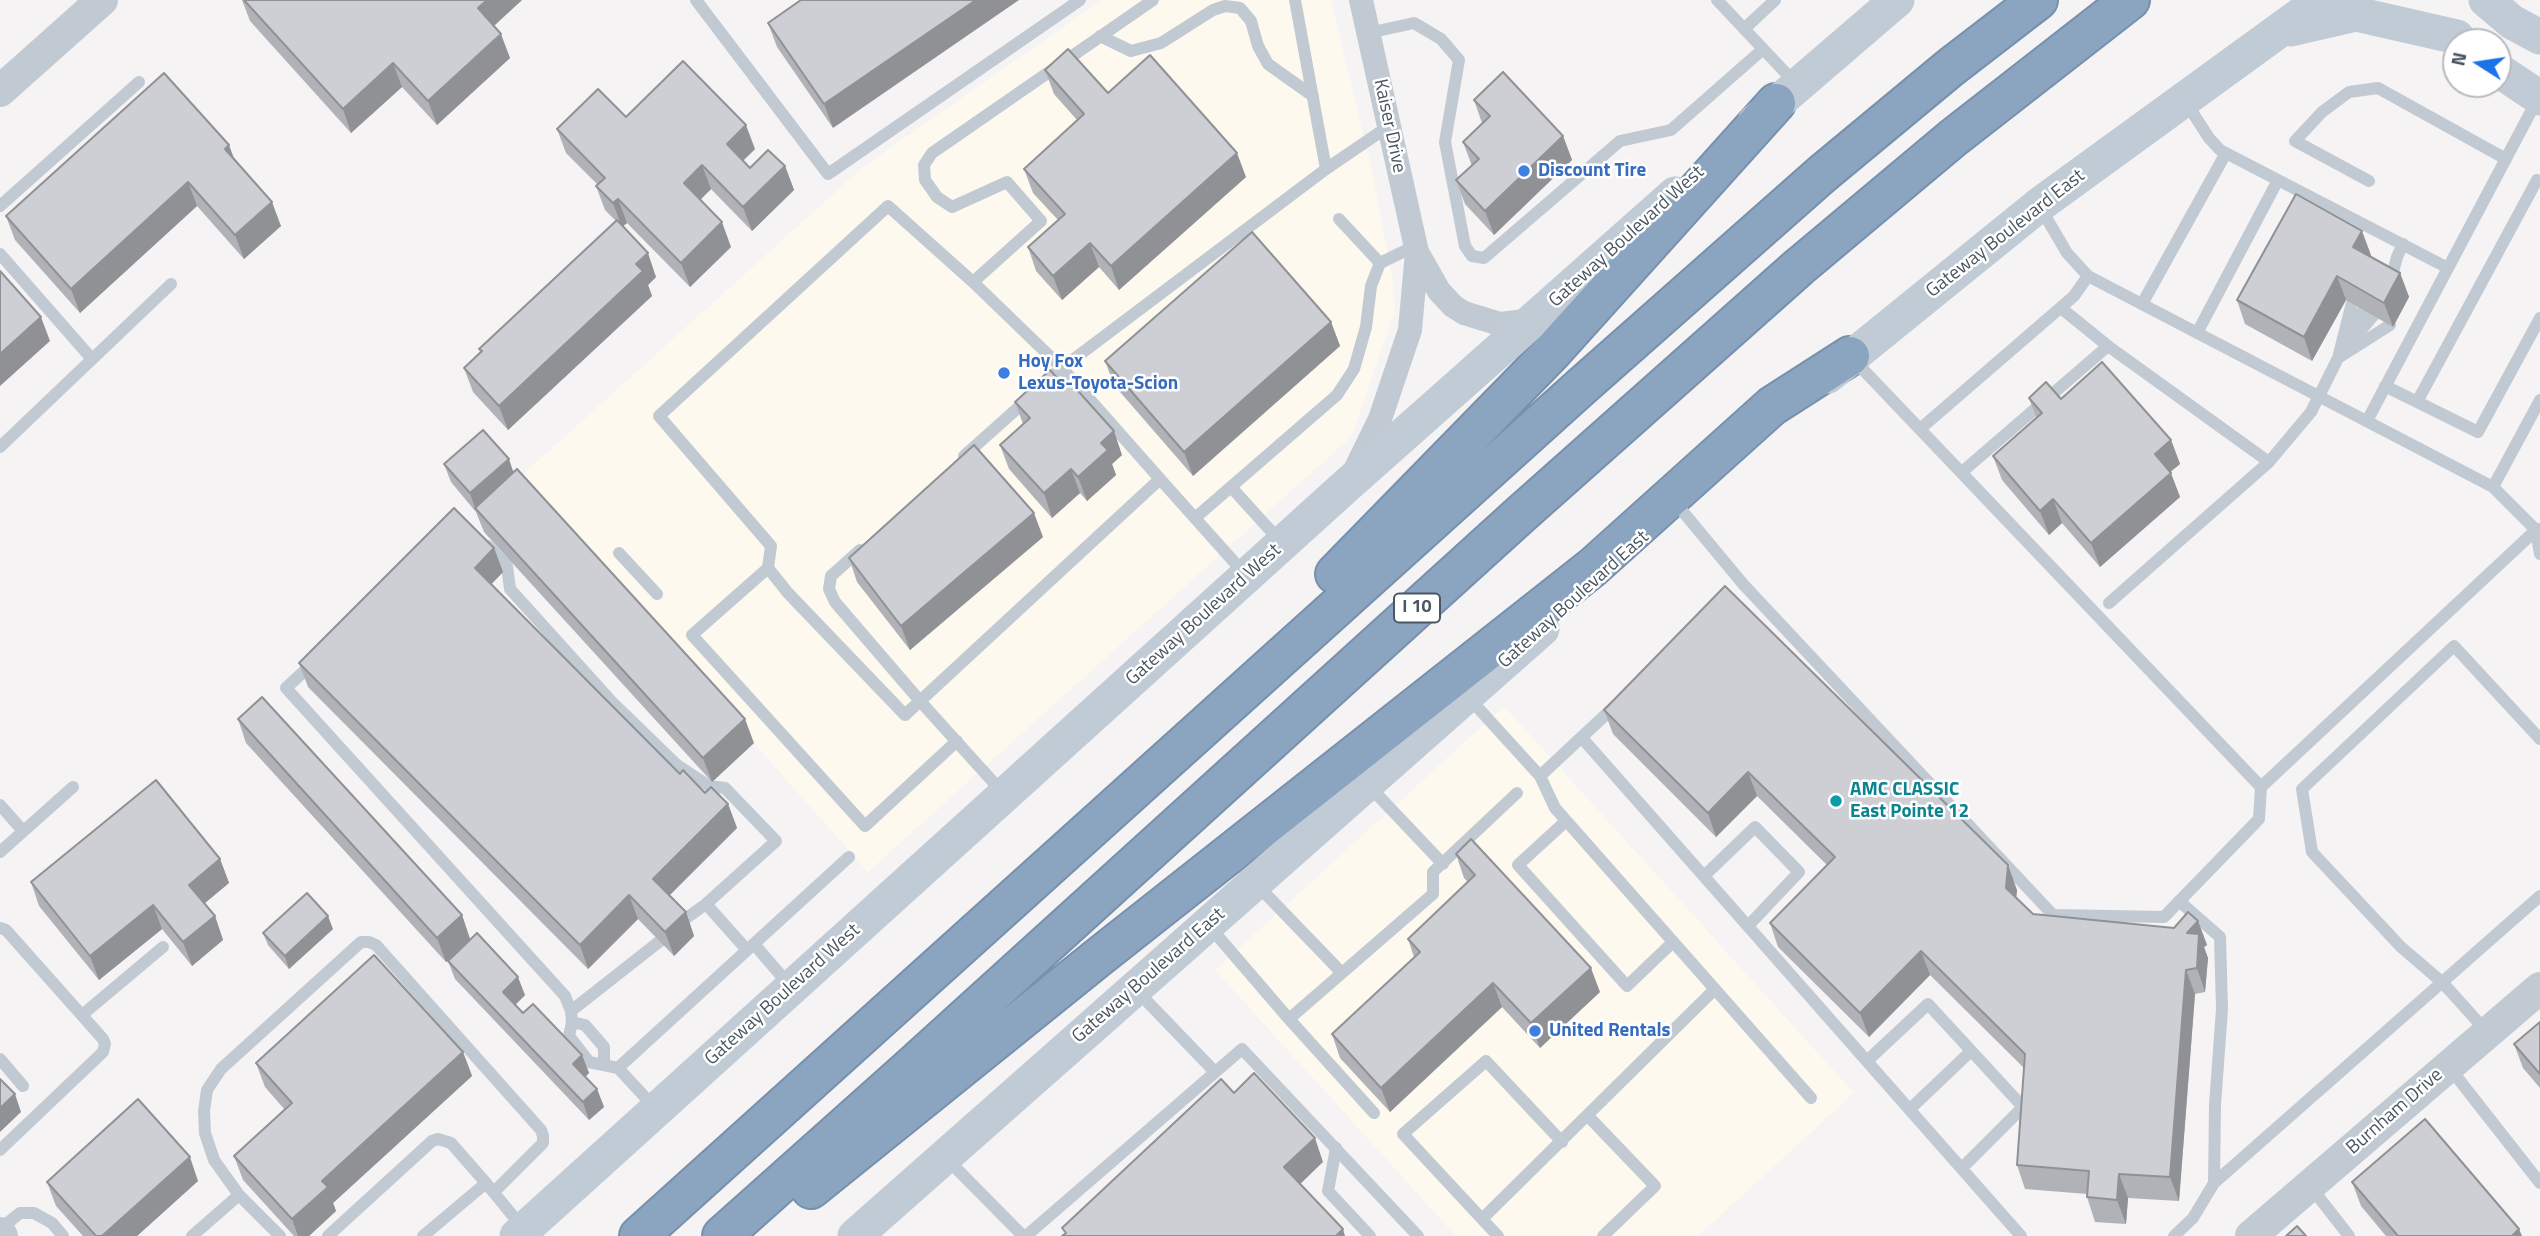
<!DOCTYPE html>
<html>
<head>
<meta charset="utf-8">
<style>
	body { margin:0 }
	#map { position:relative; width:2540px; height:1236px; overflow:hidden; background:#f5f3f3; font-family:"Titillium Web",sans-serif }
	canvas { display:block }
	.north { position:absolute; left:2442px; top:28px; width:70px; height:70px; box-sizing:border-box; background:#fff; border:2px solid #b7bbc0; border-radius:50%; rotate:282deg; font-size:19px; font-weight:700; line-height:28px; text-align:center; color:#4a5661 }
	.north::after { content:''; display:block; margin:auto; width:24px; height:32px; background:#1a73e8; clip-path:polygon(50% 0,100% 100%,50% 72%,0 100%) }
</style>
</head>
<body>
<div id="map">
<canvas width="2540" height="1236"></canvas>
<div class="north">N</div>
</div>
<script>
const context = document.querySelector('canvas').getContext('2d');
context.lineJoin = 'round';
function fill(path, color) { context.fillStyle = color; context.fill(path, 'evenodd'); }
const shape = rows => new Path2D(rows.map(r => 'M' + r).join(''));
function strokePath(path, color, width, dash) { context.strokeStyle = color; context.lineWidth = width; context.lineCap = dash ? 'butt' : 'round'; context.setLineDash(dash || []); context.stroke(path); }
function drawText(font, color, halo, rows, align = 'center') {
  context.font = font + ' "Titillium Web",sans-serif'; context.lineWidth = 5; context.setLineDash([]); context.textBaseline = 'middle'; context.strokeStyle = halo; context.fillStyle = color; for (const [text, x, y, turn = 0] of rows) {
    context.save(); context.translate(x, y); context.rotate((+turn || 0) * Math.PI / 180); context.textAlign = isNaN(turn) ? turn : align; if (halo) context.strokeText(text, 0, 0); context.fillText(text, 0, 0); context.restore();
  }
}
const commercial = shape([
	[1102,0,1331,0,1371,166,1392,277,1395,310,1352,436,868,872,519,478,864,166],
	[1504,706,1854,1093,1698,1236,1456,1236,1215,970]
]);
const service = shape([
	[696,0,828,174,1080,0],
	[1717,0,1797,85],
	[1744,29,1775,0],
	[1368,33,1414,23,1441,39,1459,60,1445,142,1465,246,1472,256,1484,258,1620,141,1671,130,1762,50],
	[1100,36,1131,51,1161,43,1213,10,1225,6,1240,8,1251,21,1258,46,1268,64,1313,96],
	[2185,101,2209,138,2220,150,2448,268],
	[1326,169,1389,126],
	[2369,181,2295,141,2322,112,2349,92,2378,88,2506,159],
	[0,206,139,82],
	[2040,207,2067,253,2088,276,2493,487,2536,530,2540,554],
	[0,254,92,359],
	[1380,263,1415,246],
	[973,282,1062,368,1326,169,1295,0],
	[2390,284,2397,257,2403,244],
	[2142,304,2226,153],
	[2197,333,2278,180],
	[2349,336,2363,310],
	[2108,346,2269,462,2311,412,2338,358,2352,303],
	[2347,347,2373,316],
	[2338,358,2390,325],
	[1853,359,2261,787],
	[1042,385,1062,368,1160,479],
	[2385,386,2478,432,2540,318],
	[2417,402,2537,180,2540,181],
	[2367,421,2537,100],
	[1920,429,2074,296,2088,276],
	[0,447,171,284],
	[964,456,1029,398],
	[1962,472,2108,346,2061,308],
	[1231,487,1280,541],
	[2493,487,2540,400],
	[1679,507,1743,584,2053,915,2164,917,2259,819,2261,787,2536,530,2540,529],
	[1195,518,1337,395,1354,369,1366,327,1371,286,1380,263,1339,219],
	[488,546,507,566,510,589,611,701,677,765,709,786,725,788,776,841,706,904,681,922],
	[860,550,831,576,829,589,835,602,920,701,905,715,788,593,768,568,692,635,865,826,957,741],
	[619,553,657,594],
	[768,568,771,546,659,416,888,206,973,282,1041,221,1007,182,952,207,937,197,925,180,924,165,932,153,1153,0],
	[2109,603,2269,462],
	[315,661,286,688,565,996,571,1011,572,1022,569,1036,589,1062,618,1068],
	[1469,698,1540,776,1616,705],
	[1582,738,2021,1236],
	[1540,776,1555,808,1811,1098],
	[1369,786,1443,864],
	[1003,793,920,701,1160,479,1244,573],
	[0,805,23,831],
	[1566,821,1518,865,1627,986,1673,942],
	[0,852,73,787],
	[1704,876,1755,827,1799,872,1748,926],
	[1257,885,1342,973],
	[2179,901,2220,937,2222,1009,2215,1105,2214,1183,2540,896],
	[706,904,747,950],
	[1209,926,1289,1019],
	[0,928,6,930,103,1039,105,1044,103,1052,0,1150],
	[754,944,790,986],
	[1137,991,1215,1072],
	[571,1011,660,941],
	[82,1015,163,947],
	[572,1022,585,1025,604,1047,604,1064],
	[2487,1032,2443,983,2401,947,2312,852,2302,789,2454,646,2540,739],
	[0,1059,23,1086],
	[1867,1061,1928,1004,2023,1107,1962,1168],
	[2449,1067,2540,1183],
	[656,1109,618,1068,849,857],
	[1910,1109,1971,1051],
	[1374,1113,1289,1019,1433,894,1433,872,1517,793],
	[1588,1116,1655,1186,1603,1236],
	[1336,1148,1328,1191,1370,1236],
	[947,1159,1023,1236],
	[2310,1186,2349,1236],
	[239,1195,214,1160,205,1133,204,1111,207,1090,221,1069,361,942,369,942,376,945,541,1130,543,1136,543,1143,494,1192],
	[1482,1219,1403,1134,1486,1061,1562,1142],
	[0,1229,20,1213,34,1213,52,1223,63,1236],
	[192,1236,239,1195,280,1236],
	[328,1236,432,1141,438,1139,451,1143,486,1183],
	[423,1236,486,1183,522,1227],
	[1026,1236,1242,1049,1418,1236],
	[1498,1236,1482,1219,1715,989],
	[2174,1236,2193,1218,2214,1183]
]);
const minor = shape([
	[1417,252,1439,291,1453,306,1464,313,1500,324,1534,320],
	[1354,472,1380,419,1410,330,1417,252,1361,0]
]);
const tertiary = shape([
	[0,91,102,0],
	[0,1233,2,1236],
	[2251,1236,2540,988]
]);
const secondary = shape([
	[2486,0,2512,22,2540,37],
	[2291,29,2356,14,2457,37],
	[2498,70,2540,98],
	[1755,122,1897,0],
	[1828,376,2039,205,2321,0],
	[517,1236,1347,485,1675,194],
	[855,1236,1542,629]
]);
const motorway = shape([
	[1335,574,1552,352,1776,103],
	[811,1189,1100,956,1593,567,1772,406,1850,356],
	[639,1236,1582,386,1822,174,1951,67,2038,0],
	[722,1236,907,1071,1521,514,1799,267,1953,138,2130,0]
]);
const wall = shape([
	[242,0,522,0,494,26,510,58,437,125,402,87,351,133,250,21],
	[801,0,833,128,777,47,768,23],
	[1045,70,1108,93,1246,177,1119,290,1099,267,1062,300,1036,271,1028,247,1058,220,1033,193,1024,169,1077,120,1054,94],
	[1474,100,1563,136,1572,160,1494,235,1465,204,1456,180,1472,166,1463,142,1482,123],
	[626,117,755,149,743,161,750,168,785,166,794,190,752,231,711,189,700,200,731,247,690,287,627,223,623,226,656,277,648,285,652,296,508,430,473,392,464,368,480,352,479,349,616,221,605,210,596,186,598,185,566,153,557,129],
	[234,159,281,226,244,259,197,206,80,313,15,240,6,216],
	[2371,255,2370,256,2400,273,2409,297,2393,327,2346,300,2312,361,2245,324,2237,300],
	[1331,322,1340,346,1193,476,1114,385,1105,361],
	[2029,398,2061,399,2171,440,2180,464,2170,472,2180,497,2100,567,2062,523,2049,535,2002,480,1993,456,2036,417],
	[1015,402,1122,455,1112,464,1116,475,1087,501,1080,493,1052,518,1009,469,1000,445,1023,424],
	[444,464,514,472,754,743,712,782,484,532,476,512,451,482],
	[1043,537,910,650,857,582,849,558],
	[494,548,503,572,491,584,680,774,705,793,728,804,737,828,669,895,686,912,694,936,674,956,638,919,588,969,308,687,299,663],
	[1604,710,2017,890,2016,898,2033,914,2174,928,2198,921,2207,945,2204,947,2208,958,2205,992,2195,994,2179,1201,2128,1198,2126,1224,2095,1222,2087,1197,2087,1194,2025,1189,2017,1165,2024,1068,1930,975,1869,1037,1778,947,1770,923,1827,865,1757,796,1716,837,1613,734],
	[238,719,462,915,470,939,446,962,246,743],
	[1456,854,1600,992,1540,1048,1502,1007,1390,1112,1340,1058,1332,1034,1414,957,1408,939,1468,882,1464,878],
	[220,859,229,883,204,903,215,916,223,940,192,966,162,929,99,980,39,906,31,882],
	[333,929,289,969,268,945,263,933],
	[448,961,525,995,515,1005,523,1013,582,1055,589,1073,585,1077,597,1089,604,1107,589,1120,455,979],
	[2540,1022,2540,1088,2523,1068,2514,1044],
	[463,1052,472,1076,333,1203,336,1211,309,1236,294,1236,243,1180,234,1156,285,1110,265,1087,256,1063],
	[198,1181,137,1236,83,1236,56,1206,47,1182],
	[2352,1182,2522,1236,2386,1236,2361,1206]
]);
const shadedWall = shape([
	[487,0,522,0,487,32,478,8],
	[976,0,1019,0,833,128,824,104],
	[501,34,510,58,437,125,428,101],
	[393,63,402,87,351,133,343,109],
	[746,125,755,149,735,168,727,144],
	[1563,136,1572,160,1494,235,1485,211],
	[229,145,238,169,225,149],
	[1237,153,1246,177,1119,290,1111,266],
	[702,165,711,189,693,207,684,183],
	[785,166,794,190,752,231,743,207],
	[188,182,197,206,80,313,71,289],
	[618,199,627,223,622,227,613,203],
	[272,202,281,226,244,259,235,235],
	[722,222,731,247,690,287,681,263],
	[2362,231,2371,255,2361,271,2353,247],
	[1090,243,1099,267,1062,300,1053,276],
	[648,253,656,277,648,285,652,296,508,430,499,406],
	[2400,273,2409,297,2393,327,2384,303],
	[2337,276,2346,300,2312,361,2304,337],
	[41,317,50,341,0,386,0,354],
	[1331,322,1340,346,1193,476,1184,452],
	[1114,431,1122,455,1112,464,1116,475,1087,501,1078,477,1101,443],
	[2171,440,2180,464,2163,478,2155,454],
	[509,459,515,477,475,508,470,493],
	[1071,469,1080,493,1052,518,1044,493],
	[2171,473,2180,497,2100,567,2091,543],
	[2053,499,2062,523,2049,535,2040,511],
	[1034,513,1043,537,910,650,901,626],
	[494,548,503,572,484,592,475,568],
	[745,719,754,743,712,782,703,758],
	[1748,772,1757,796,1716,837,1708,813],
	[728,804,737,828,662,903,653,879],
	[220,859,229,883,198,909,189,885],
	[2008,865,2017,890,2015,912,2006,888],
	[629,895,638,919,588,969,580,945],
	[153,905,162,929,99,980,90,956],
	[686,912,694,936,674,956,665,932],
	[462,915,470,939,446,962,437,938],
	[215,916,223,940,192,966,183,942],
	[328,916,333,929,289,969,285,956],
	[2198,921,2207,945,2204,947,2208,958,2205,992,2197,968,2187,933],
	[1921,951,1930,975,1869,1037,1860,1013],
	[1591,968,1600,992,1540,1048,1531,1023],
	[2186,970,2195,994,2179,1201,2170,1177],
	[518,977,525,995,510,1010,503,992],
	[1493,983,1502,1007,1390,1112,1381,1088],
	[463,1052,472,1076,333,1203,336,1211,309,1236,298,1236,292,1219,322,1181],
	[582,1055,589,1073,580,1082,573,1064],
	[597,1089,604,1107,589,1120,583,1102],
	[15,1094,21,1112,0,1132,0,1108],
	[1315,1138,1323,1162,1293,1191,1284,1167],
	[190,1157,198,1181,137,1236,102,1236],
	[2119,1174,2128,1198,2126,1224,2117,1200],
	[1343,1229,1345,1236,1336,1236],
	[2519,1229,2522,1236,2512,1236]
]);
const building = shape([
	[244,0,487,0,478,8,501,34,428,101,393,63,343,109,244,0],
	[801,0,976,0,824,104,768,23,801,0],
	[1068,49,1108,93,1150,55,1237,153,1111,266,1090,243,1053,276,1028,247,1065,214,1024,169,1084,114,1045,70,1068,49],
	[683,61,746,125,727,144,750,168,768,150,785,166,743,207,702,165,684,183,722,222,681,263,618,199,613,203,596,186,605,178,557,129,598,89,626,117,683,61],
	[1503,72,1563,136,1485,211,1456,180,1479,159,1463,142,1490,116,1474,100,1503,72],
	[164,73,229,145,225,149,272,202,235,235,188,182,71,289,6,216,164,73],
	[2296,194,2362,231,2353,247,2400,273,2384,303,2337,276,2304,337,2237,300,2296,194],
	[617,220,648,253,636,264,643,271,499,406,464,368,482,351,479,349,617,220],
	[1252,232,1331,322,1184,452,1105,361,1252,232],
	[0,271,41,317,0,354,0,271],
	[2102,362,2171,440,2155,454,2171,473,2091,543,2053,499,2040,511,1993,456,2042,413,2029,398,2046,382,2061,399,2102,362],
	[1050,370,1065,387,1070,382,1114,431,1101,443,1108,450,1078,477,1071,469,1044,493,1000,445,1030,418,1015,402,1050,370],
	[483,430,509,459,470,493,444,464,483,430],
	[974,445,1034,513,901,626,849,558,974,445],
	[517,469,745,719,703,758,475,508,517,469],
	[454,508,494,548,475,568,680,774,683,770,705,793,711,787,728,804,653,879,686,912,665,932,629,895,580,945,299,663,454,508],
	[1725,586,2008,865,2006,888,2033,914,2174,928,2188,912,2198,921,2187,933,2199,934,2197,968,2186,970,2170,1177,2119,1174,2117,1200,2087,1197,2089,1171,2017,1165,2025,1054,1921,951,1860,1013,1770,923,1835,857,1748,772,1708,813,1604,710,1725,586],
	[262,697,462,915,437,938,238,719,262,697],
	[156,780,220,859,189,885,215,916,183,942,153,905,90,956,31,882,156,780],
	[1471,839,1591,968,1531,1023,1493,983,1381,1088,1332,1034,1420,952,1408,939,1475,875,1456,854,1471,839],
	[307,893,328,916,285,956,263,933,307,893],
	[477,933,518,977,503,992,523,1013,533,1004,582,1055,573,1064,597,1089,583,1102,448,961,477,933],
	[374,955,463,1052,322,1181,328,1187,292,1219,234,1156,292,1103,256,1063,374,955],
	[2540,1022,2540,1074,2514,1044,2540,1022],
	[1254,1073,1315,1138,1284,1167,1343,1229,1336,1236,1062,1236,1066,1233,1062,1228,1221,1079,1234,1093,1254,1073],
	[0,1079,15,1094,0,1108,0,1079],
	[138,1099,190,1157,102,1236,96,1236,47,1182,138,1099],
	[2425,1119,2519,1229,2512,1236,2398,1236,2352,1182,2425,1119],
	[2297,1226,2306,1236,2286,1236,2297,1226]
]);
const markers = [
	[1524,171,7,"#3f7fe0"],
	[1004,373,7,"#3f7fe0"],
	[1836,801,7,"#0f9aa8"],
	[1535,1031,7,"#3f7fe0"]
];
const shields = [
	[1417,608,46]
];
const shieldNames = [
	["I 10",1417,608]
];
const streetNames = [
	["Kaiser Drive",1389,126,78],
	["Gateway Boulevard East",2006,234,-38],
	["Gateway Boulevard West",1627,237,-42],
	["Gateway Boulevard East",1574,600,-42],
	["Gateway Boulevard West",1204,615,-42],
	["Gateway Boulevard East",1149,976,-41],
	["Gateway Boulevard West",783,995,-42],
	["Burnham Drive",2395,1112,-41]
];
const shopNames = [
	["Discount Tire",1538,171],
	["Hoy Fox",1018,362],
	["Lexus-Toyota-Scion",1018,384],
	["United Rentals",1549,1031]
];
const cultureNames = [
	["AMC CLASSIC",1850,790],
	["East Pointe 12",1850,812]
];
fill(commercial, '#fdf9ef');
strokePath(motorway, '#7690ad', 42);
strokePath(service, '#c1cad2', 12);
strokePath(minor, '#c1cad2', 24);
strokePath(tertiary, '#c1cad2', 32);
strokePath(secondary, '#c1cbd6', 35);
strokePath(motorway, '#8ba5c1', 38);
fill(wall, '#b0b2b7');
fill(shadedWall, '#909195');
fill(building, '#cdcfd5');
strokePath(building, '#909195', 2);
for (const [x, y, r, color] of markers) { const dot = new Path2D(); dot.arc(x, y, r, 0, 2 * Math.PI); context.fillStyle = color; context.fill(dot); strokePath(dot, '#fff', 2.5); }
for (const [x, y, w] of shields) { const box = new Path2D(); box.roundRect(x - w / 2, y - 14.5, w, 29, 5); context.fillStyle = '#fff'; context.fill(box); strokePath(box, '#4a5661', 2); }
drawText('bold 18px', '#4a5661', null, shieldNames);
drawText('19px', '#4a5661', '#fff', streetNames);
drawText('bold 19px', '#366cbe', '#fff', shopNames, 'left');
drawText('bold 19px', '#0d838f', '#fff', cultureNames, 'left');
</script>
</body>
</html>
